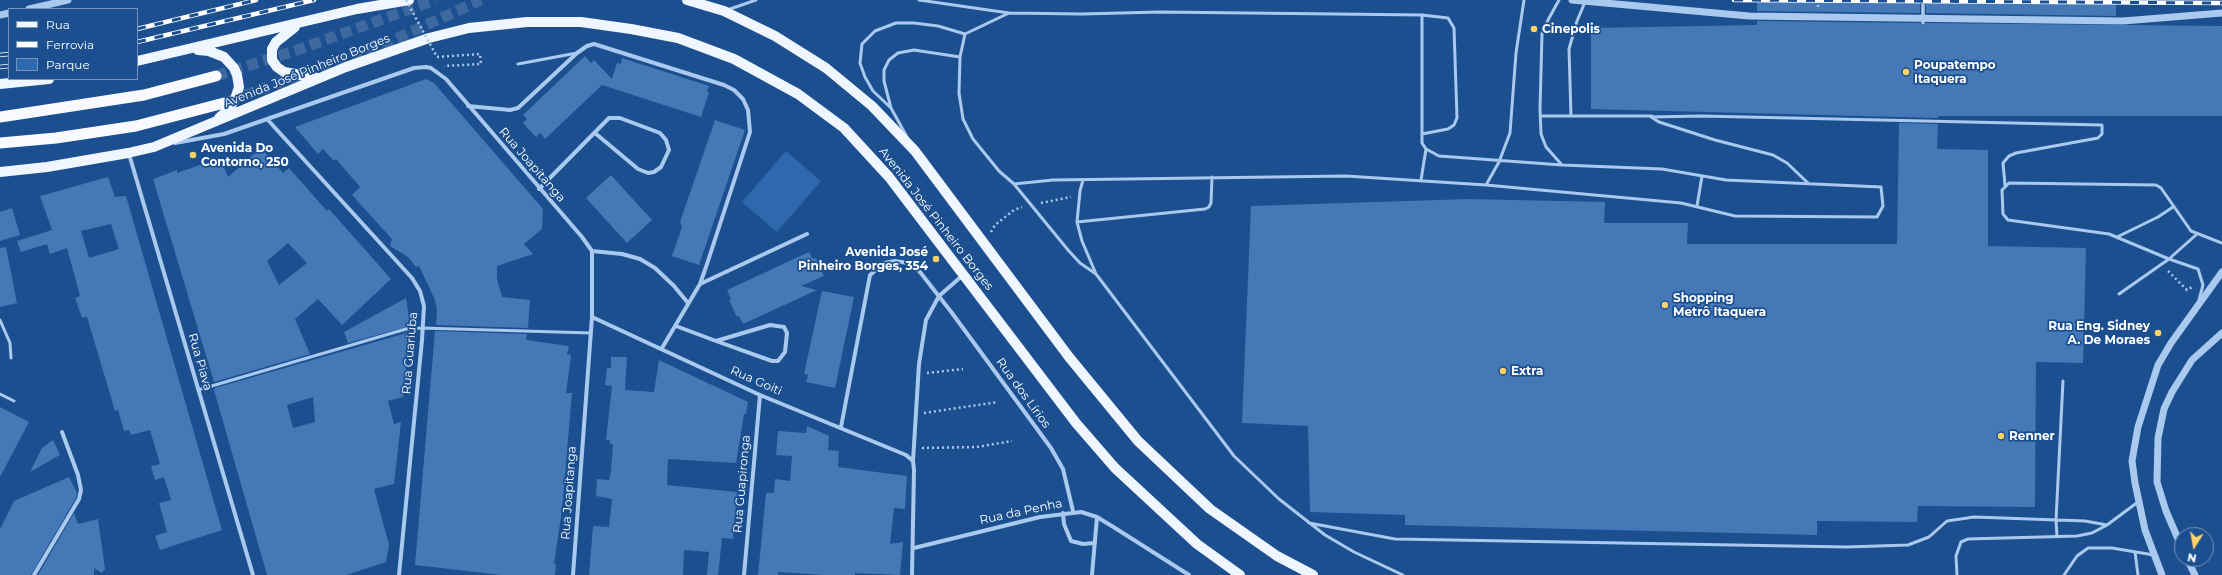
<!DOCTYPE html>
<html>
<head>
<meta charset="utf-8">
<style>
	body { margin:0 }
	#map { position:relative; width:2222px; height:575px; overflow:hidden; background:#1b4f8f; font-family:Montserrat,sans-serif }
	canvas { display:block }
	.legend { position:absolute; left:8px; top:8px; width:130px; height:72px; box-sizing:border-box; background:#1b4f8f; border:1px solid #7695bc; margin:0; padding:5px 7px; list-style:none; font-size:12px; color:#fff }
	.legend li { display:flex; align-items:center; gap:8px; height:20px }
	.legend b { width:20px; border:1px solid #7695bc }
	.north { position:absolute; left:2174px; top:527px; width:40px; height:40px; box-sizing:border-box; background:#1b4f8f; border:1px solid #7695bc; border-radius:50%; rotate:191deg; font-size:11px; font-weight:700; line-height:16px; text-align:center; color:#fff }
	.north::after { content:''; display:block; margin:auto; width:14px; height:18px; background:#ffd166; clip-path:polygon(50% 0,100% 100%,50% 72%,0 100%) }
</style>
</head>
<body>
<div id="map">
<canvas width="2222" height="575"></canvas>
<ul class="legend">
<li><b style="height:5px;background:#f0f6ff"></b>Rua</li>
<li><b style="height:5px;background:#fff"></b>Ferrovia</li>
<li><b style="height:11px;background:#2e69ad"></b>Parque</li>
</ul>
<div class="north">N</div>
</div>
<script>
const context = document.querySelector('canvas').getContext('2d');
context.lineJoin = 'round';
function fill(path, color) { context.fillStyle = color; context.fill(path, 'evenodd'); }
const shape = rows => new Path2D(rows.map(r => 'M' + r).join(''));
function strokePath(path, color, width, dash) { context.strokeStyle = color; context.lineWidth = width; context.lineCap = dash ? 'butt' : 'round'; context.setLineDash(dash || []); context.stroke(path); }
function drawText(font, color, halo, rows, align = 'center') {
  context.font = font + ' Montserrat,sans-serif'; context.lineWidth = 3.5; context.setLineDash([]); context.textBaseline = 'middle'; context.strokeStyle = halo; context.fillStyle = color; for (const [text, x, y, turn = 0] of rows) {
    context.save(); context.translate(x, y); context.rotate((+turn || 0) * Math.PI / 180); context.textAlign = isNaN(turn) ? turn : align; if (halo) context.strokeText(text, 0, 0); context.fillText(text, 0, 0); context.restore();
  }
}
const green = shape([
	[786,151,821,181,777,232,742,202]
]);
const building = shape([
	[1757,0,2116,0,2116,16,1926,13,1926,5,1923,2,1920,4,1920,13,1757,11],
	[1757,21,1920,23,1923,26,1926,23,2222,26,2222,116,1938,116,1938,118,1591,109,1591,28,1757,25],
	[585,56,591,63,594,60,612,79,617,63,621,64,622,58,709,86,707,91,709,92,701,117,602,85,545,139,540,133,536,137,523,123,527,119,523,115],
	[426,79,434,83,543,209,542,229,524,244,533,254,497,266,497,279,502,297,530,300,528,328,436,325,437,311,435,300,419,266,416,267,408,257,390,246,392,239,352,195,360,187,336,159,334,161,323,149,318,154,295,127],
	[715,120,745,130,699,265,672,256,682,227,680,222],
	[1899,123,1938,124,1937,149,1988,150,1988,246,2086,248,2083,363,2036,362,2035,507,1918,506,1917,522,1817,521,1817,535,1405,525,1405,515,1310,512,1308,426,1242,423,1251,206,1469,199,1605,202,1604,223,1688,223,1687,244,1897,244],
	[261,148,283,173,289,168,327,211,329,209,391,279,342,325,318,299,295,319,310,354,214,382,153,179,177,170,177,173,220,158,228,177],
	[288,243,307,263,279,285,267,261],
	[611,175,652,220,627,243,586,198],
	[108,177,115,197,126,196,222,530,160,550,155,536,167,532,159,503,171,500,164,477,155,480,151,466,160,464,150,430,131,435,129,430,124,431,118,410,115,411,87,317,82,318,75,298,80,296,67,248,50,254,47,244,21,252,17,241,52,230,40,196],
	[111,224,119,249,89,258,81,231],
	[12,208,20,235,0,241,0,212],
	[6,247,17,303,0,307,0,248],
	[809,252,813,259,816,258,824,276,801,286,817,290,743,324,739,316,737,317,729,300,731,299,727,290],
	[822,291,854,297,835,388,806,382,808,375,804,374],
	[406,298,410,326,348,343,344,332],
	[435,331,527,334,526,340,569,346,567,354,571,355,566,393,572,393,562,510,554,564,556,564,555,575,501,575,415,565],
	[410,332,403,397,388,401,394,424,401,422,394,484,374,489,389,545,386,562,346,575,267,575,214,390,215,388],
	[313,397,315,422,293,428,287,405],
	[611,357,627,357,625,390,654,392,659,360,748,402,746,414,744,414,736,463,668,459,667,485,737,492,733,539,722,538,718,575,707,575,709,552,684,550,683,575,589,575,593,526,609,527,612,499,596,496,597,479,609,480,611,471,613,444,610,444,610,440,606,440,612,386,605,385,607,368,611,368],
	[0,407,29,422,0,477],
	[807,426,829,436,828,450,839,451,838,467,907,476,905,509,894,508,890,544,903,542,900,575,855,573,855,575,825,575,778,572,778,575,758,575,766,493,774,493,775,479,790,481,792,456,776,455,778,431,806,433],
	[53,440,60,455,30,472,42,448],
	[69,477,77,493,76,498,31,575,0,575,0,529,14,501],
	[74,513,78,524,98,519,105,569,102,573,94,568,94,575,38,575]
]);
const trunkTunnel = shape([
	[216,76,300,49,435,0],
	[227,102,382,45,481,0]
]);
const path = shape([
	[1818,7,1818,0],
	[437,57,480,54,481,64,444,66],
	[1041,203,1071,197],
	[991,232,995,225,1014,210,1022,207],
	[2168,271,2187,290,2194,286],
	[927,373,963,369],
	[924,413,998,402],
	[922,448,977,447,1012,441]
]);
const service = shape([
	[919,0,1009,13],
	[1559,0,1548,20,1542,34,1540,109,1541,134,1546,147,1562,165],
	[727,10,756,0],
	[1422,15,1422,143,1426,149,1439,156,1562,165,1662,169,1726,180,1881,187,1883,206,1877,217,1735,216,1681,203,1486,185,1346,176,1053,180,1014,184,999,171,973,139,963,119,959,93,960,57,965,34,1009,13,1082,14,1160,12,1422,15,1448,18,1454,28,1457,118,1454,125,1448,129,1422,134],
	[518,64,577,53],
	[891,108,873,91,865,77,860,63,862,44,875,31,896,23,914,23,938,26,965,34],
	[1540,116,1652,116],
	[1571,116,1569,49,1577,21,1585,2],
	[907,137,891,108,884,81,884,70,889,60,898,53,914,50,960,57],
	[1083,180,1080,191,1077,222,1082,241,1096,274,1234,456,1279,499,1325,535,1354,552,1403,575],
	[1421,180,1426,149],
	[1808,183,1787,163,1773,155,1715,140,1659,122,1651,117,1701,116,2102,125,2102,134,2098,138,2016,153,2009,156,2003,163,2005,185],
	[1014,184,1068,250,1080,263,1096,274],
	[1486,185,1499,162,1510,133,1516,53,1524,0],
	[1697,206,1702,176],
	[1077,222,1205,209,1209,207,1211,203,1212,177],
	[2117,237,2158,217,2173,207],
	[2119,294,2169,259,2197,234],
	[2199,300,2203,285,2198,269,2169,259,2109,234,2008,220,2003,214,2002,190,2009,183,2156,185,2161,188,2191,231,2222,243],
	[0,320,10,343,11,358],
	[198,390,406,329,422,328,591,333],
	[0,394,14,401],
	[1309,523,1395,539,1847,547,1908,545,1929,537,1947,521,1974,517,2085,521,2107,525,2138,502],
	[2057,537,2056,520,2063,381],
	[2135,552,2138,575],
	[1957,575,1956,556,1961,542,1968,539,2077,536,2092,533,2107,525],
	[2064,575,2077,556,2088,548,2112,548,2154,555]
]);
const minor = shape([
	[468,106,510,110,518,108,577,53,587,46,594,44,724,85,734,90,743,99,748,110,750,132,707,264,700,284,662,348],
	[267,119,412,278,420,291,424,306,422,340,399,575],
	[175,143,224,134,414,68,426,67,431,68,446,79,582,237,592,251,592,317,573,575],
	[129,154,253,575],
	[539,189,609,118,620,118,660,133,666,140,669,150,661,167,654,172,648,173,638,169,595,133],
	[592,251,622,254,640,259,655,268,674,286,688,303],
	[700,284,807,234],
	[592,317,760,395,906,455,913,461,914,470,912,575],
	[676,326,716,341,772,361,778,361,785,352,787,333,784,327,770,325,716,341],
	[841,427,870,275,884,263,895,261,908,263,920,272,952,313,1051,448,1063,469,1073,511],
	[913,461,919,364,926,320,939,296,963,275],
	[1063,513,1064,524,1071,541,1083,544,1095,543],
	[914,548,1040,517,1081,512,1097,517,1115,528,1189,575],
	[34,575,79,499,81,490,78,475,62,432],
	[744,575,760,395],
	[1092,575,1097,517]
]);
const tertiary = shape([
	[1572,0,1749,16,2123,21,2222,13],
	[29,9,68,0],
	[0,15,9,13],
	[2182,548,2166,511,2157,482,2158,438,2164,409,2172,392,2192,360,2222,333],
	[2187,559,2195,575],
	[2162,575,2145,530,2135,483,2132,461,2138,427,2158,365,2171,343,2222,272]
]);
const primary = shape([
	[687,0,724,11,775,36,826,68,872,106,915,151,1069,357,1138,441,1210,509,1277,556,1313,575],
	[295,27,276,42,272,49,272,60,277,67,284,72,317,78],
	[198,50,209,51,224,57,234,68,237,75,239,87,235,99,229,109,219,118],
	[137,61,357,9,409,0],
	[0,84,49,79],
	[0,172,47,167,128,153,154,147,346,67,429,38,469,28,527,22,581,22,631,29,678,38,734,59,798,94,844,128,889,177,1076,423,1115,468,1197,544,1240,575]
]);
const trunk = shape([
	[0,117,144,95,216,76],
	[0,143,56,138,136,126,224,103]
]);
const rail = shape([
	[1734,0,2222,3],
	[137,29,256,0],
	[137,42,314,0],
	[0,55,9,54],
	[0,67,9,66]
]);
const pathBridge = shape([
	[406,0,437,57]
]);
const pedestrianBridge = shape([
	[1923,23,1923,5]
]);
const markers = [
	[1534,29,4,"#ffd166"],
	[1906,72,4,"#ffd166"],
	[193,155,4,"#ffd166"],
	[936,259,4,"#ffd166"],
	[1665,305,4,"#ffd166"],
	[2158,333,4,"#ffd166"],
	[1503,371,4,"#ffd166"],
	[2001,436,4,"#ffd166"]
];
const poiNames = [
	["Cinepolis",1542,29],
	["Poupatempo",1914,65],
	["Itaquera",1914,79],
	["Avenida Do",201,148],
	["Contorno, 250",201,162],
	["Avenida José",928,252,"right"],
	["Pinheiro Borges, 354",928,266,"right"],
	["Shopping",1673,298],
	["Metrô Itaquera",1673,312],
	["Rua Eng. Sidney",2150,326,"right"],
	["A. De Moraes",2150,340,"right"],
	["Extra",1511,371],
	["Renner",2009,436]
];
const streetNames = [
	["Avenida José Pinheiro Borges",307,71,-22],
	["Rua Joapitanga",532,165,49],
	["Avenida José Pinheiro Borges",936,219,52],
	["Rua Guariuba",410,353,-85],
	["Rua Piava",200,362,74],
	["Rua Goiti",756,381,24],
	["Rua dos Lírios",1023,393,54],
	["Rua Guapironga",742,484,-85],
	["Rua Joapitanga",569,493,-86],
	["Rua da Penha",1021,512,-12]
];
fill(green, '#2e69ad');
fill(building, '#4478b7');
strokePath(trunkTunnel, '#3d69a0', 11, [11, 5.5]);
strokePath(path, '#a9c9ee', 2.5, [2, 3]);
strokePath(service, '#a9c9ee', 3);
strokePath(minor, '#a9c9ee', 4);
strokePath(tertiary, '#a9c9ee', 7);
strokePath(primary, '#f0f6ff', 10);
strokePath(trunk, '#f8faff', 11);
strokePath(rail, '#fff', 4.5);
strokePath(rail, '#1b4f8f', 3, [9]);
strokePath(pathBridge, '#a9c9ee', 2.5, [2, 3]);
strokePath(pedestrianBridge, '#a9c9ee', 3.5);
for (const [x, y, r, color] of markers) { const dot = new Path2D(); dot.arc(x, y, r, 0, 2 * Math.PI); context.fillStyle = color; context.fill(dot); strokePath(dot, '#1b4f8f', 1.5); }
drawText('bold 12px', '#fff', '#1b4f8f', poiNames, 'left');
drawText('12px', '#fff', '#1b4f8f', streetNames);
</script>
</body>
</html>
